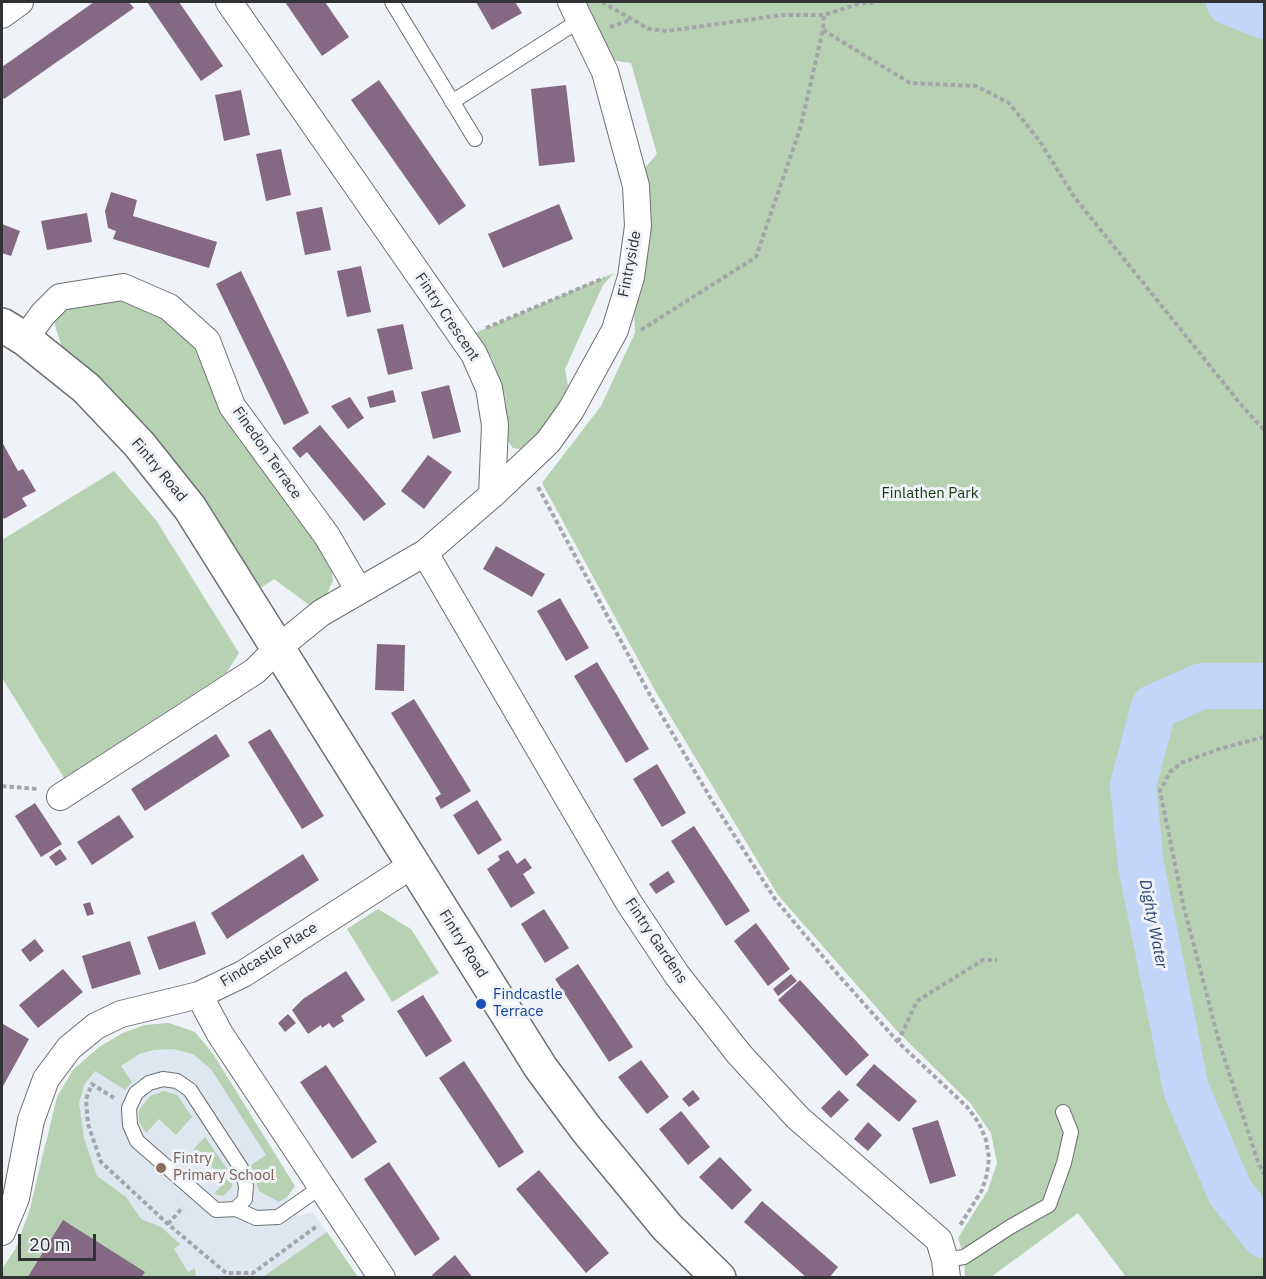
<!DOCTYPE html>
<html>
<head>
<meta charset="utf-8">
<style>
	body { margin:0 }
	#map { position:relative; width:1266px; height:1279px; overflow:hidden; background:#eff2f6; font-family:"IBM Plex Sans",sans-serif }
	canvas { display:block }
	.frame { position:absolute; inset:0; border:3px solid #313234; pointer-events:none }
	.scale { position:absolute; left:18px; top:1234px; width:78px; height:27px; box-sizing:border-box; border:3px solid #313234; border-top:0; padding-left:8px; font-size:18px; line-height:21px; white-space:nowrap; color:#313234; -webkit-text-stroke:4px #eff2f6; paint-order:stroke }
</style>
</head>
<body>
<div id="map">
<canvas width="1266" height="1279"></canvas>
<div class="frame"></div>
<div class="scale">20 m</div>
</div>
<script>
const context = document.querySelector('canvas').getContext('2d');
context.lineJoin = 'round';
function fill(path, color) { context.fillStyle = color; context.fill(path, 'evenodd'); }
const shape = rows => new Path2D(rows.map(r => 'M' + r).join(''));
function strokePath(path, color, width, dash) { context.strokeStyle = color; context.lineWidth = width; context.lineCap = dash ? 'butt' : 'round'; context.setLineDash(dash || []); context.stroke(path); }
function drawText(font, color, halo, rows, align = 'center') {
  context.font = font + ' "IBM Plex Sans",sans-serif'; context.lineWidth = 6; context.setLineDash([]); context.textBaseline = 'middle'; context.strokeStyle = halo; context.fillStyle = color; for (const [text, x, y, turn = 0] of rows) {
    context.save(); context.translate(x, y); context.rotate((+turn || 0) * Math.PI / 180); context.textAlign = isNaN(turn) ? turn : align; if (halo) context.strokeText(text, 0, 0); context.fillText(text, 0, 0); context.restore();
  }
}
const built = shape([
	[169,1023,195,1032,213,1054,295,1186,287,1198,300,1216,313,1212,358,1277,2,1278,2,1269,16,1248,30,1209,43,1149,73,1070,99,1047,123,1033,145,1025]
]);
const green = shape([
	[584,2,1264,2,1264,1277,1126,1277,1078,1213,991,1277,965,1277,964,1257,958,1238,988,1190,997,1163,991,1133,971,1104,897,1031,778,895,657,694,542,483,601,406,635,333,634,307,643,170,657,154,631,63,611,60],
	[614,273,603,285,565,369,568,386,559,406,535,436,520,449,513,448,507,440,508,424,505,397,492,358,475,333],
	[121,297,165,314,200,348,330,562,333,580,326,596,312,607,274,579,259,589,190,481,115,395,63,351,54,322,68,304],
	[114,471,156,520,239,653,227,672,64,778,2,678,2,540],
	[378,909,411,929,439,973,392,1002,347,929],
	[169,1023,195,1032,213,1054,295,1186,287,1197,279,1202,259,1191,251,1165,266,1155,211,1069,193,1054,174,1049,154,1050,139,1054,121,1066,132,1082,125,1090,95,1071,84,1085,79,1103,84,1138,97,1176,126,1197,141,1219,161,1227,180,1244,174,1249,188,1272,195,1268,196,1277,141,1277,64,1221,27,1277,2,1278,2,1269,16,1248,30,1209,57,1097,73,1070,99,1047,123,1033,145,1025],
	[164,1091,177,1095,192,1117,176,1135,159,1119,146,1133,139,1122,139,1110,150,1096],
	[205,1137,232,1176,232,1187,223,1196,214,1194,226,1180,193,1150],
	[327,1232,358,1277,263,1277]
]);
const river = shape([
	[1229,2,1264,16],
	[1264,686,1202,686,1154,707,1133,785,1141,865,1186,1089,1230,1192,1264,1235]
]);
const building = shape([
	[94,2,129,2,134,8,4,99,2,96,2,67],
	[147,2,179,2,223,66,201,81],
	[285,2,325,2,349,37,322,56],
	[476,2,515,2,522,13,492,30],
	[379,80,466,206,439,225,351,100],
	[566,85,575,162,539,166,531,89],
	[241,90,250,135,224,141,215,95],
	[281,149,291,195,266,201,256,154],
	[111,192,137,200,133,216,217,242,209,268,113,239,116,231,108,228,105,211],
	[559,204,573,239,503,268,488,234],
	[322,207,331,250,305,255,296,212],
	[87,213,92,242,47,250,41,221],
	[2,224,20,231,11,256,2,253],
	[361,266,371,312,347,317,337,271],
	[241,271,309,413,284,425,216,284],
	[403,324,413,369,388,375,377,329],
	[449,385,461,432,433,439,421,392],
	[393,390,396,402,370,408,367,397],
	[350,397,364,418,348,429,331,406],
	[320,425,386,504,364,521,307,452,300,458,292,448],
	[2,442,18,471,23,469,36,491,22,498,27,506,4,519,2,515],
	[428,455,452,472,424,509,401,491],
	[496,546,545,574,532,597,483,569],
	[560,598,589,648,566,661,537,611],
	[377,644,405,645,404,691,375,690],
	[597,662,649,749,626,763,574,676],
	[414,699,471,791,441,809,435,798,441,794,391,713],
	[270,729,324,816,302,829,248,742],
	[216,734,230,756,145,811,131,789],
	[657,764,686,813,662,827,633,779],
	[477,800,502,840,478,855,453,815],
	[35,803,62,844,41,857,15,816],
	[119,815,134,837,92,865,77,842],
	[694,826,750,911,726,926,671,841],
	[60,849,67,859,56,866,49,857],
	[508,850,517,864,525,858,532,868,523,874,535,893,511,908,487,869,500,860,498,856],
	[303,854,319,880,227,939,211,913],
	[668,871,675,882,656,894,649,884],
	[90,902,94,914,87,916,83,904],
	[544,909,569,948,545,963,521,924],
	[195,921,206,954,159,970,147,937],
	[756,923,790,969,768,986,734,941],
	[35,939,44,951,30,962,21,950],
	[130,941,141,974,92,989,82,956],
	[578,964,633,1047,609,1062,555,979],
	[63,969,83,992,38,1028,19,1005],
	[346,971,365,1000,341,1016,344,1021,333,1028,329,1023,322,1028,321,1025,308,1034,292,1010,303,999],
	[791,974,797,981,778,996,773,989],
	[800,980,869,1055,846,1076,778,1000],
	[423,995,452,1041,426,1057,397,1011],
	[288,1014,296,1023,285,1032,278,1023],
	[3,1024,29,1039,2,1088,2,1026],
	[641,1060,669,1097,647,1114,618,1077],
	[464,1061,524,1152,499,1168,439,1078],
	[874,1064,917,1101,899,1122,856,1085],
	[326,1065,377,1142,352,1159,300,1082],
	[693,1090,700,1099,689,1107,682,1099],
	[839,1090,849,1100,831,1118,821,1108],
	[681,1111,710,1147,688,1165,659,1129],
	[938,1120,956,1176,930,1184,912,1128],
	[868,1122,882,1135,868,1151,854,1139],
	[720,1157,752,1190,732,1210,699,1177],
	[389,1162,440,1239,415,1256,364,1179],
	[539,1170,609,1253,586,1273,516,1189],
	[762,1201,838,1267,829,1278,807,1278,744,1222],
	[63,1220,145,1272,141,1278,27,1278],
	[455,1255,473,1278,434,1278,432,1275]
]);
const path = shape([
	[602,2,649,29,667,31,782,15,824,15,858,4,877,2],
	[610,27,631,20],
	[823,30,910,83,976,86,1009,103,1039,140,1075,198,1243,407,1264,430],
	[486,328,604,278],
	[641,330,756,257,800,129,823,30,824,15],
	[538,487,651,697,711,799,775,899,834,970,898,1042,967,1107,979,1123,986,1140,989,1158,987,1174,982,1190,959,1227],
	[1264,737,1219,749,1181,763,1170,772,1160,791,1184,908,1220,1045,1258,1162,1264,1174],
	[2,786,37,789],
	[898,1042,917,1001,983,960,997,960],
	[114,1098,92,1084,86,1099,88,1124,101,1162,168,1224,226,1273,253,1273,317,1226],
	[168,1224,183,1207]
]);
const service = shape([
	[392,2,475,139],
	[452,102,580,20],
	[236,1209,245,1199,246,1186,241,1168,190,1090,177,1081,163,1079,149,1083,136,1093,129,1108,130,1125,137,1141,216,1210,236,1209,256,1218,278,1217,321,1187],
	[945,1260,964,1257,1010,1227,1049,1205,1064,1163,1071,1132,1063,1112]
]);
const minor = shape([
	[2,15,20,2],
	[25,339,43,314,60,297,123,287,169,307,207,341,232,406,327,536,359,591],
	[492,495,548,442,571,410,615,330,631,277,638,226,636,186,605,72,571,2],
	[425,553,629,903,677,975,739,1054,798,1118,939,1240,945,1260,947,1278],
	[60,797,255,671,278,648,321,613,425,553,492,495,495,425,489,388,474,354,229,2],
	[199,995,220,1034,382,1278],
	[2,1232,16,1198,31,1120,46,1079,69,1048,96,1026,121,1014,199,995,243,974,414,864]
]);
const tertiary = shape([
	[2,325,25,339,86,388,139,444,190,508,541,1068,587,1130,667,1227,719,1278]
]);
const markers = [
	[481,1004,6,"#1a4fb4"],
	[161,1168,6,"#8d6e63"]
];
const streetNames = [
	["Fintryside",630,264,-79],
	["Fintry Crescent",447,317,56],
	["Finedon Terrace",267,453,55],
	["Fintry Road",159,470,50],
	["Fintry Gardens",656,941,56],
	["Fintry Road",463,944,58],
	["Findcastle Place",269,955,-31]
];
const parkNames = [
	["Finlathen Park",930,494]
];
const transitNames = [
	["Findcastle",493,995],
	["Terrace",493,1012]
];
const educationNames = [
	["Fintry",173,1159],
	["Primary School",173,1176]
];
const waterNames = [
	["Dighty Water",1153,924,79]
];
fill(built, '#dee6f0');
fill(green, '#b7d1b3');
strokePath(river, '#c1d6f8', 46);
fill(building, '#856883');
strokePath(service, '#6d7073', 16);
strokePath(minor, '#6d7073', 28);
strokePath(tertiary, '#6d7073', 36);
strokePath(path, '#a4a7aa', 4, [4.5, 3]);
strokePath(service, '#fff', 14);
strokePath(minor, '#fff', 26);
strokePath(tertiary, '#fff', 33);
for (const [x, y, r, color] of markers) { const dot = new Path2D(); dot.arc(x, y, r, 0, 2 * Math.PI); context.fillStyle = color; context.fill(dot); strokePath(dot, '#eff2f6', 2); }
drawText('15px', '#313234', '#eff2f6', streetNames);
drawText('15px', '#13390d', '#eff2f6', parkNames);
drawText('15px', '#164399', '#eff2f6', transitNames, 'left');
drawText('15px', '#785e54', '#eff2f6', educationNames, 'left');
drawText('italic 16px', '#27426e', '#eff2f6', waterNames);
</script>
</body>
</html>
